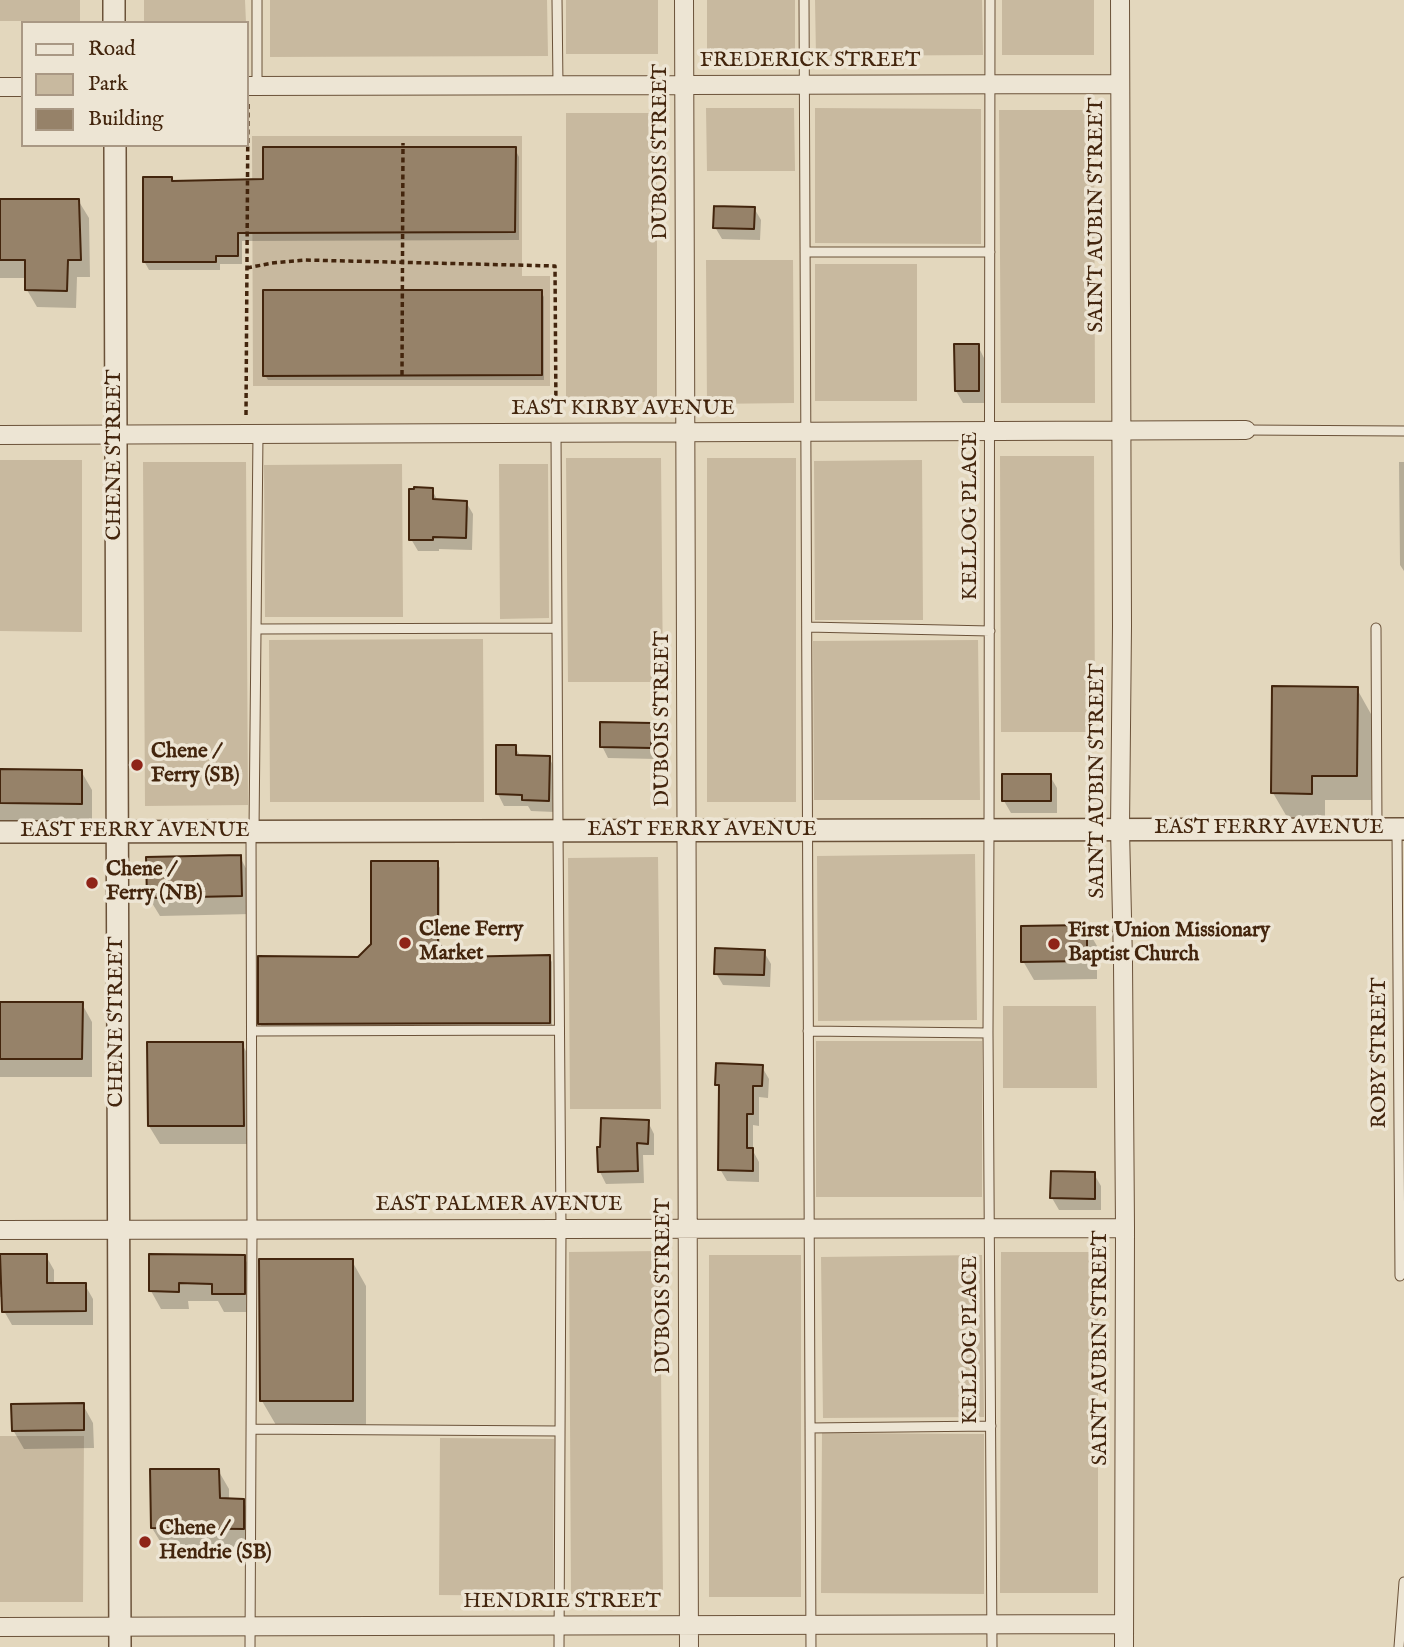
<!DOCTYPE html>
<html>
<head>
<meta charset="utf-8">
<style>
	body { margin:0 }
	#map { position:relative; width:1404px; height:1647px; overflow:hidden; background:#e3d7bd; font-family:"IM FELL English",serif }
	canvas { display:block }
	.legend { position:absolute; left:21px; top:21px; width:228px; height:126px; box-sizing:border-box; background:#ede5d4; border:2px solid #a99884; margin:0; padding:9px 12px; list-style:none; font-size:21px; color:#43250d }
	.legend li { display:flex; align-items:center; gap:14px; height:35px }
	.legend b { width:35px; border:2px solid #a99884 }
</style>
</head>
<body>
<div id="map">
<canvas width="1404" height="1647"></canvas>
<ul class="legend">
<li><b style="height:9px;background:#ede5d4"></b>Road</li>
<li><b style="height:19px;background:#c8b99f"></b>Park</li>
<li><b style="height:19px;background:#968269"></b>Building</li>
</ul>
</div>
<script>
const context = document.querySelector('canvas').getContext('2d');
context.lineJoin = 'round';
function fill(path, color) { context.fillStyle = color; context.fill(path, 'evenodd'); }
const shape = rows => new Path2D(rows.map(r => 'M' + r).join(''));
function strokePath(path, color, width, dash) { context.strokeStyle = color; context.lineWidth = width; context.lineCap = dash ? 'butt' : 'round'; context.setLineDash(dash || []); context.stroke(path); }
function drawText(font, color, halo, rows, align = 'center') {
  context.font = font + ' "IM FELL English",serif'; context.lineWidth = 7; context.setLineDash([]); context.textBaseline = 'middle'; context.strokeStyle = halo; context.fillStyle = color; for (const [text, x, y, turn = 0] of rows) {
    context.save(); context.translate(x, y); context.rotate((+turn || 0) * Math.PI / 180); context.textAlign = isNaN(turn) ? turn : align; if (halo) context.strokeText(text, 0, 0); context.fillText(text, 0, 0); context.restore();
  }
}
const green = shape([
	[0,0,80,0,80,21,0,21],
	[144,0,245,0,246,23,144,23],
	[270,0,547,0,548,56,270,57],
	[566,0,658,0,658,54,566,54],
	[707,0,795,0,795,52,707,52],
	[815,0,982,0,983,55,816,56],
	[1002,0,1094,0,1094,55,1002,55],
	[706,108,794,108,795,171,707,171],
	[815,108,981,109,981,244,815,243],
	[999,110,1094,110,1095,403,1001,403],
	[566,113,657,113,657,402,566,402],
	[252,136,522,136,522,276,550,276,550,386,253,386],
	[706,260,793,260,794,403,707,404],
	[815,264,917,264,917,401,815,401],
	[1000,456,1094,456,1095,732,1001,732],
	[566,458,661,458,663,682,568,682],
	[707,458,796,458,796,802,707,802],
	[0,460,82,460,82,632,0,631],
	[922,460,923,620,815,620,814,461],
	[143,462,246,462,248,805,145,806],
	[402,464,403,617,265,617,264,465],
	[499,464,548,464,549,618,500,619],
	[483,639,484,802,270,802,269,640],
	[978,640,980,800,814,800,813,641],
	[975,854,977,1020,818,1021,817,856],
	[658,857,661,1109,570,1109,568,858],
	[1003,1006,1096,1006,1097,1088,1003,1088],
	[816,1041,982,1041,982,1197,816,1197],
	[660,1251,663,1594,571,1594,569,1252],
	[1001,1252,1098,1252,1098,1593,1000,1593],
	[709,1255,801,1255,801,1597,709,1597],
	[982,1255,984,1417,823,1418,821,1257],
	[822,1433,984,1434,984,1594,821,1593],
	[0,1436,84,1436,83,1602,0,1602],
	[440,1438,554,1439,553,1596,439,1595]
]);
const shadow = shape([
	[515,149,519,157,519,240,242,241,242,264,220,264,220,270,149,270,144,261,171,179,174,183,265,181],
	[78,200,89,218,90,277,77,277,76,308,37,307,27,290,27,278,0,278,0,201],
	[754,208,761,220,760,240,722,239,715,227],
	[541,291,544,297,544,380,268,380,265,375],
	[978,346,984,358,985,403,963,403,956,391],
	[1399,462,1404,462,1404,571,1400,565],
	[432,490,438,501,466,502,473,514,472,550,439,549,439,551,418,551,411,539],
	[1357,689,1371,714,1371,800,1325,800,1325,818,1287,817,1273,793],
	[651,725,658,737,657,759,608,758,602,746],
	[515,747,521,757,549,758,556,770,555,812,531,811,528,806,504,806,498,794],
	[0,771,81,771,92,790,92,821,0,821],
	[1050,776,1057,788,1057,813,1011,813,1004,801],
	[240,857,250,876,251,914,160,916,149,898],
	[437,863,440,868,440,947,451,959,549,957,552,962,552,1028,263,1029,260,1024,359,958,373,945],
	[1086,927,1097,946,1097,979,1034,980,1023,961],
	[764,952,771,964,770,987,723,985,716,973],
	[0,1004,82,1004,92,1022,92,1077,0,1077],
	[242,1044,252,1062,254,1144,160,1144,149,1126],
	[762,1067,769,1079,768,1098,759,1097,759,1126,753,1125,753,1151,759,1162,759,1182,727,1181,720,1169,721,1091,717,1084],
	[648,1122,654,1134,654,1155,643,1155,644,1183,606,1184,600,1172],
	[1094,1174,1101,1186,1101,1210,1059,1210,1052,1198],
	[0,1256,46,1256,54,1270,54,1285,85,1285,93,1299,93,1325,12,1325,4,1311,4,1297,0,1297],
	[244,1257,254,1275,254,1312,224,1312,218,1301,188,1301,189,1309,161,1309,151,1291],
	[352,1261,366,1286,366,1426,276,1425,262,1401],
	[83,1405,93,1423,94,1448,24,1449,13,1430],
	[218,1470,229,1489,229,1500,243,1501,253,1519,253,1547,163,1546,152,1528]
]);
const building = shape([
	[263,147,516,147,515,232,238,233,238,256,216,256,216,262,143,262,143,177,172,177,172,181,263,179,263,147],
	[0,199,79,199,81,260,68,260,67,291,25,290,25,260,0,260,0,199],
	[714,206,755,207,754,229,713,228,714,206],
	[263,290,542,290,542,375,263,376,263,290],
	[954,344,979,344,979,391,955,391,954,344],
	[414,487,433,488,433,499,467,501,466,538,433,537,433,540,409,540,409,489,414,489,414,487],
	[1272,686,1358,687,1357,776,1312,776,1312,794,1271,793,1272,686],
	[600,722,652,723,651,748,600,747,600,722],
	[496,745,516,745,516,755,550,756,549,801,522,800,522,795,496,794,496,745],
	[0,769,82,770,82,804,0,803,0,769],
	[1002,774,1051,774,1051,801,1002,801,1002,774],
	[241,855,242,896,147,898,146,857,241,855],
	[371,861,438,861,438,943,452,957,550,955,550,1023,258,1024,258,956,358,957,371,944,371,861],
	[1087,925,1087,961,1021,962,1021,926,1087,925],
	[715,948,765,950,764,975,714,974,715,948],
	[0,1002,83,1002,82,1059,0,1059,0,1002],
	[147,1042,243,1042,244,1126,148,1126,147,1042],
	[716,1063,763,1065,762,1086,753,1086,753,1114,747,1114,747,1148,753,1148,753,1171,718,1170,719,1085,715,1085,716,1063],
	[601,1118,649,1120,648,1144,637,1143,638,1171,598,1172,597,1147,600,1147,601,1118],
	[1051,1171,1095,1172,1095,1199,1050,1198,1051,1171],
	[0,1254,47,1254,47,1283,86,1283,86,1311,2,1312,0,1254],
	[149,1254,245,1255,245,1294,212,1294,212,1284,179,1283,179,1292,149,1291,149,1254],
	[259,1259,353,1259,353,1401,260,1401,259,1259],
	[84,1403,84,1430,12,1431,11,1404,84,1403],
	[150,1469,219,1469,220,1498,244,1499,244,1529,151,1528,150,1469]
]);
const path = shape([
	[247,268,272,263,305,260,555,266,556,414],
	[402,375,403,143],
	[246,415,248,104]
]);
const service = shape([
	[257,0,257,86],
	[557,0,558,85],
	[804,0,811,1647],
	[990,0,989,830,988,1033,992,1647],
	[805,252,990,252],
	[1246,430,1404,431],
	[556,433,558,831,561,1229,559,1647],
	[807,627,990,631],
	[1376,628,1377,829],
	[256,629,557,628],
	[254,830,258,434],
	[1397,831,1400,1276],
	[252,1031,559,1030],
	[808,1031,988,1033],
	[810,1428,991,1426],
	[251,1429,560,1431],
	[250,1647,252,1229,251,832],
	[1399,1647,1404,1582]
]);
const minor = shape([
	[684,0,689,1647],
	[1120,0,1122,626,1120,829,1123,962,1125,1228,1124,1647],
	[247,86,1120,84],
	[0,87,23,87],
	[0,435,1246,430],
	[0,1230,1125,1228],
	[0,1627,1124,1624]
]);
const tertiary = shape([
	[114,0,114,23],
	[115,145,120,1647],
	[0,832,1404,829]
]);
const markers = [
	[137,765,7,"#8f2418"],
	[92,883,7,"#8f2418"],
	[405,943,7,"#8f2418"],
	[1054,944,7,"#8f2418"],
	[145,1542,7,"#8f2418"]
];
const streetNames = [
	["FREDERICK STREET",810,62],
	["DUBOIS STREET",662,152,-90],
	["SAINT AUBIN STREET",1098,215,-90],
	["EAST KIRBY AVENUE",623,410],
	["CHENE STREET",116,455,-90],
	["KELLOG PLACE",972,516,-90],
	["DUBOIS STREET",664,719,-90],
	["SAINT AUBIN STREET",1099,781,-90],
	["EAST FERRY AVENUE",1269,829],
	["EAST FERRY AVENUE",702,831],
	["EAST FERRY AVENUE",135,832],
	["CHENE STREET",118,1022,-90],
	["ROBY STREET",1381,1053,-90],
	["EAST PALMER AVENUE",499,1206],
	["DUBOIS STREET",665,1286,-90],
	["KELLOG PLACE",972,1340,-90],
	["SAINT AUBIN STREET",1102,1348,-90],
	["HENDRIE STREET",562,1603]
];
const poiNames = [
	["Chene /",151,753],
	["Ferry (SB)",151,777],
	["Chene /",106,871],
	["Ferry (NB)",106,895],
	["Clene Ferry",419,931],
	["Market",419,955],
	["First Union Missionary",1068,932],
	["Baptist Church",1068,956],
	["Chene /",159,1530],
	["Hendrie (SB)",159,1554]
];
fill(green, '#c8b99f');
fill(shadow, '#0003');
fill(building, '#968269');
strokePath(building, '#43250d', 2);
strokePath(service, '#6b5239', 11);
strokePath(minor, '#6b5239', 20);
strokePath(tertiary, '#6b5239', 24);
strokePath(path, '#43250d', 3.5, [5, 3.5]);
strokePath(service, '#ede5d4', 9);
strokePath(minor, '#ede5d4', 18);
strokePath(tertiary, '#ede5d4', 21);
for (const [x, y, r, color] of markers) { const dot = new Path2D(); dot.arc(x, y, r, 0, 2 * Math.PI); context.fillStyle = color; context.fill(dot); strokePath(dot, '#ede5d4', 2.5); }
drawText('21px', '#43250d', '#ede5d4', streetNames);
drawText('bold 21px', '#43250d', '#ede5d4', poiNames, 'left');
</script>
</body>
</html>
